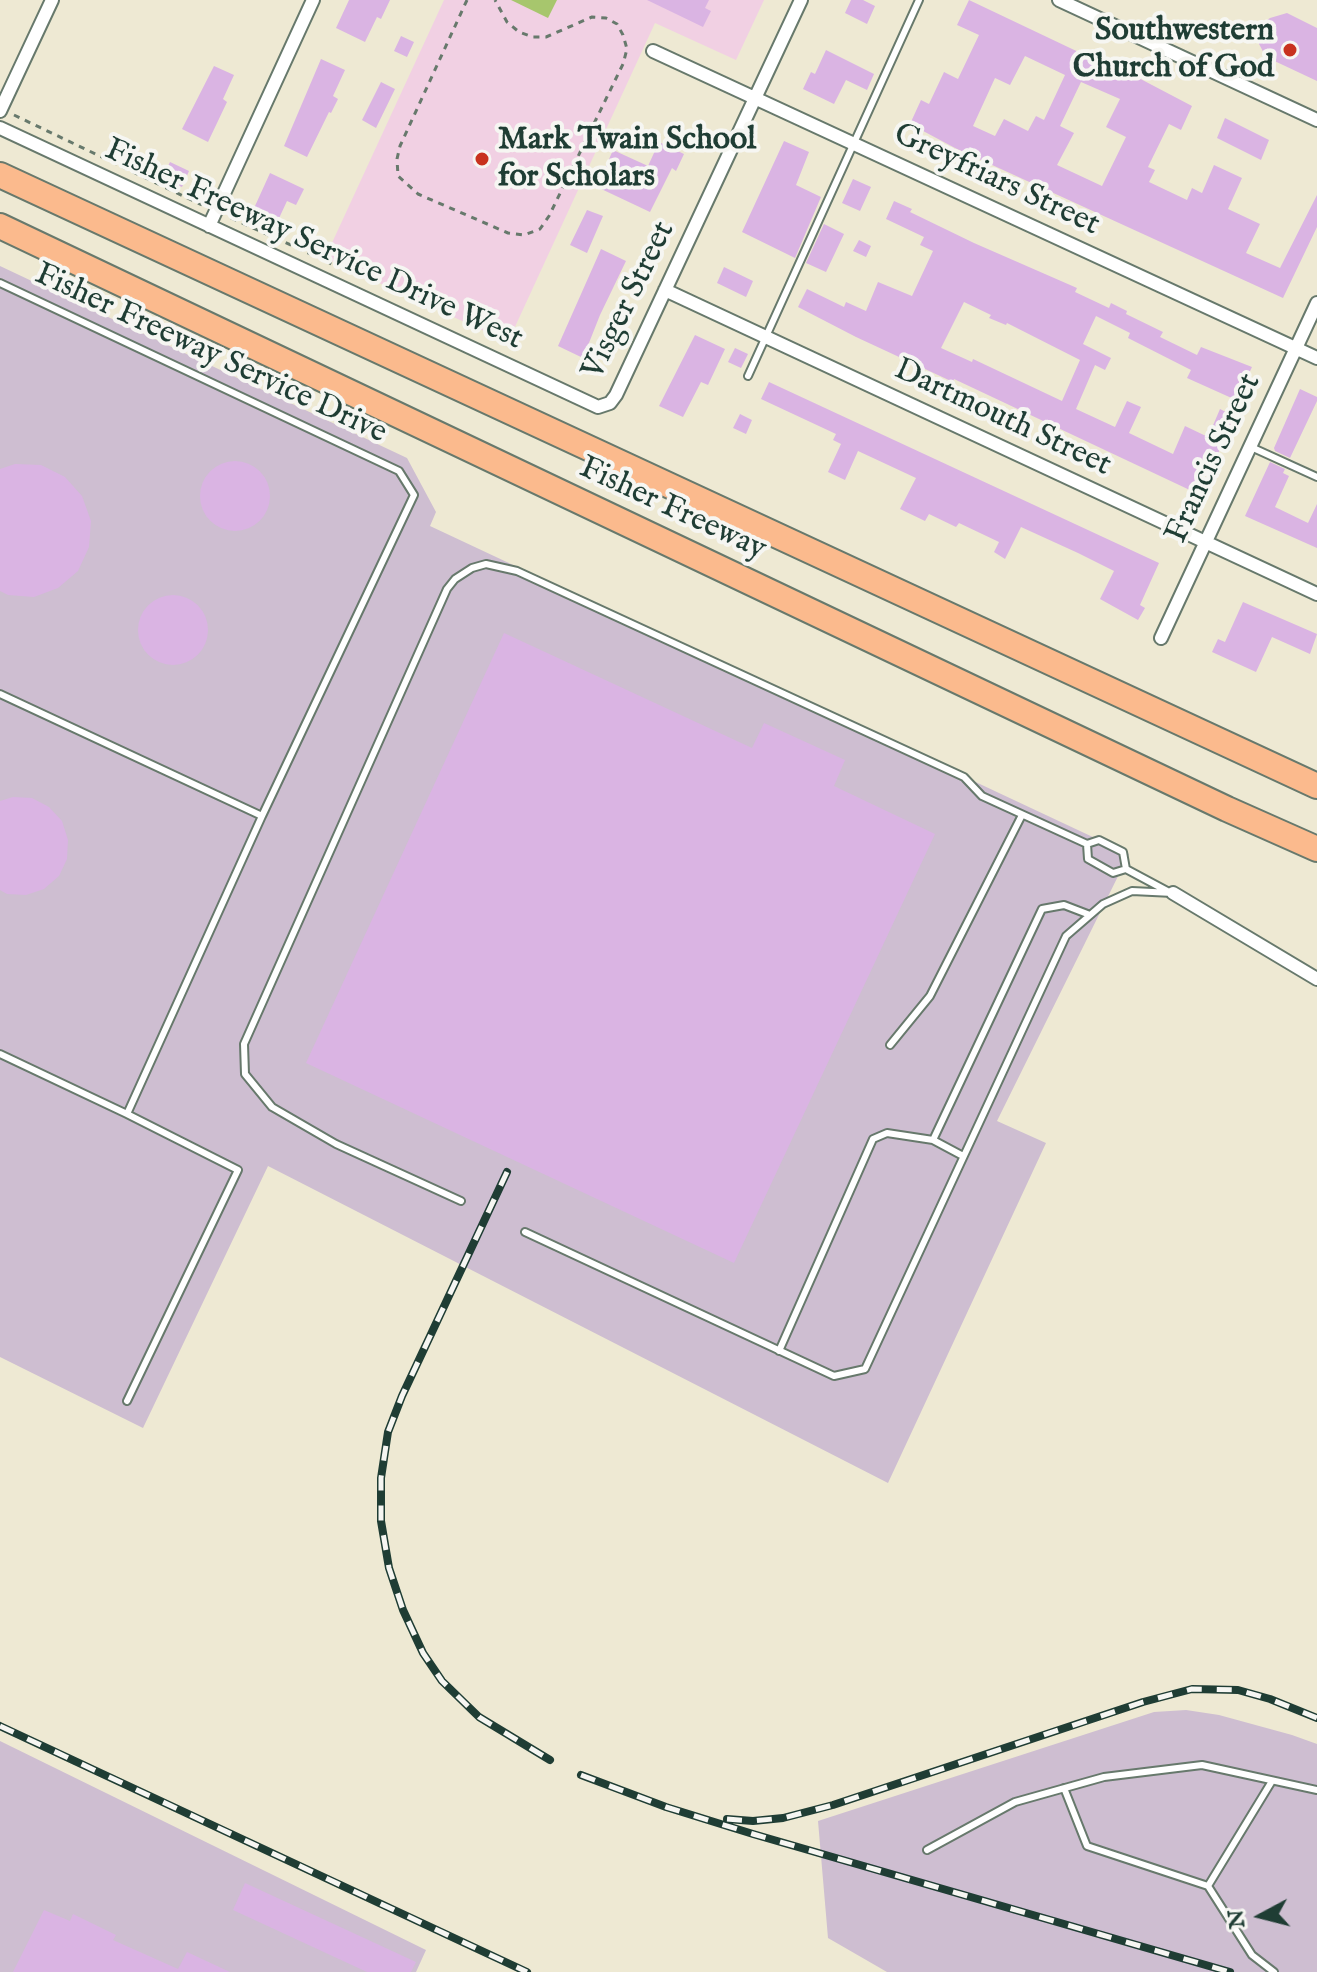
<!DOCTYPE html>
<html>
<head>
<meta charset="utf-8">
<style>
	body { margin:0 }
	#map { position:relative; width:1317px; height:1972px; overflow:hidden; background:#eee9d3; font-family:"IM FELL English",serif }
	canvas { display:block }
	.north { position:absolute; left:1221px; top:1876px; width:80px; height:80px; -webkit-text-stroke:6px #f6f6f2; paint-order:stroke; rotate:263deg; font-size:22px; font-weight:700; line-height:32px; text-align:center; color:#1f3d34 }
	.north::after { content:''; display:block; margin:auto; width:28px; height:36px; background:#1f3d34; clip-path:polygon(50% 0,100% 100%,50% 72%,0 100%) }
</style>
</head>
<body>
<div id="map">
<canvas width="1317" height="1972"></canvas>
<div class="north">N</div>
</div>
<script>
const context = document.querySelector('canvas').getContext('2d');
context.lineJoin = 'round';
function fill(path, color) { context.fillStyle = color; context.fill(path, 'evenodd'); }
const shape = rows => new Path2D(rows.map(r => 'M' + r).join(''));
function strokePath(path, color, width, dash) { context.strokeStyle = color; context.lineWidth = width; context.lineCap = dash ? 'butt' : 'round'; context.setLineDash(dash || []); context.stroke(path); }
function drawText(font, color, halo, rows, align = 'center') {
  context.font = font + ' "IM FELL English",serif'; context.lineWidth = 8; context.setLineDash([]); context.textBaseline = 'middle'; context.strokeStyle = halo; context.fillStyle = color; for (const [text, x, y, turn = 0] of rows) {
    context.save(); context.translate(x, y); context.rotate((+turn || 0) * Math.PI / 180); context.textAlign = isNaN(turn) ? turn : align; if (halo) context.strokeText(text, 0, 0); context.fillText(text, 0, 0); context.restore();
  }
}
const built = shape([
	[444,0,764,0,736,60,655,23,508,342,325,258]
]);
const industrial = shape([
	[0,266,407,458,436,512,430,526,1129,854,997,1121,1046,1143,888,1483,268,1166,143,1428,0,1357],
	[1186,1710,1219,1715,1292,1735,1317,1744,1317,1972,887,1972,828,1938,818,1821,1154,1712],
	[0,1741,426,1950,416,1972,0,1972]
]);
const green = shape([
	[511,0,557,0,548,18]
]);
const building = shape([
	[349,0,390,0,381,19,377,17,365,42,336,28],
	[647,0,709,0,705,8,711,11,703,27],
	[851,0,863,0,875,6,867,24,845,13],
	[969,0,1110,67,1112,64,1192,106,1181,130,1169,124,1148,167,1155,170,1149,182,1187,200,1192,188,1202,193,1214,165,1242,178,1228,209,1260,224,1246,253,1280,268,1317,195,1317,227,1283,298,955,148,910,124,921,100,929,104,944,72,958,79,979,35,957,25],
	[1025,56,1065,75,1044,120,1036,116,1028,131,1004,119,995,136,973,126,995,78,1010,85],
	[1081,82,1120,99,1106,127,1126,137,1102,186,1057,165,1074,133,1060,126],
	[1287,13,1317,28,1317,81,1266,57,1259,44,1258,26,1270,18],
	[401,36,414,42,407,57,394,51],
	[826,50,874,74,867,90,846,80,834,104,803,89,811,72,815,74],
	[321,59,345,70,333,96,338,99,331,113,329,112,307,157,284,146],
	[214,66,234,75,223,99,227,102,208,142,182,129],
	[381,82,395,89,376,128,362,120],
	[1225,118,1269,140,1261,160,1217,138],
	[784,141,809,152,796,185,821,197,795,258,742,232],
	[659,142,684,154,676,171,672,168,650,212,597,187,613,150,648,166],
	[170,162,189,171,182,187,162,178],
	[270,173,304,189,296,205,287,201,274,229,250,217],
	[853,179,871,187,860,211,842,203],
	[894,201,912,209,910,212,974,243,1077,288,1075,292,1109,308,1111,303,1127,311,1126,314,1163,332,1160,337,1197,355,1201,347,1252,367,1236,400,1187,378,1191,370,1128,338,1130,333,1096,316,1083,344,1111,358,1105,370,1095,365,1076,409,1115,427,1127,401,1141,407,1129,433,1173,454,1185,426,1208,437,1220,409,1234,416,1218,454,1212,452,1194,492,954,379,953,382,856,337,798,307,807,289,844,307,846,302,866,311,878,282,912,296,933,251,920,245,924,237,886,219],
	[964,302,991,315,989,318,1006,325,1007,323,1080,360,1062,401,973,359,972,362,941,348],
	[587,210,603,216,587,253,570,245],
	[824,224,844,234,826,272,806,263],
	[859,240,871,246,866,257,853,251],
	[601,249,626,261,600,315,583,358,558,346],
	[724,267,753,281,746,297,717,283],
	[695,335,725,349,708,385,701,382,683,417,659,406],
	[735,348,748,354,741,368,728,362],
	[769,382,1159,563,1140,605,1145,608,1138,620,1100,599,1114,571,1078,553,1021,527,1005,559,994,552,999,542,959,523,956,527,929,514,925,521,900,509,916,478,858,451,845,480,828,472,841,444,833,440,836,434,761,399],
	[1300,389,1317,397,1317,401,1290,458,1275,451,1274,448],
	[740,414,752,420,746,434,733,428],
	'200 496a35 35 0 1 1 70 0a35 35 0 1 1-70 0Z',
	[1270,462,1285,469,1283,473,1289,476,1275,507,1308,523,1317,504,1317,548,1245,516],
	[15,464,41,465,65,477,82,496,91,521,89,547,78,571,58,588,34,597,8,595,0,591,0,469],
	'138 630a35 35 0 1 1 70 0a35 35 0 1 1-70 0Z',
	[1243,602,1317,634,1310,654,1272,637,1256,672,1212,652,1218,639,1225,642],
	[504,633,752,748,764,723,845,760,834,786,935,834,734,1263,306,1063],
	[13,797,32,798,49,807,62,821,68,840,67,859,59,876,44,889,26,895,7,894,0,890,0,801],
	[245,1883,416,1962,411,1972,367,1972,233,1910],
	[44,1910,70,1921,73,1914,116,1935,113,1940,178,1969,187,1952,230,1972,13,1972]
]);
const path = shape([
	[467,0,400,146,397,159,398,176,418,194,508,233,524,235,540,229,549,216,623,64,627,49,623,35,617,24,606,18,592,17,546,37,533,37,519,32,507,22,495,0],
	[14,115,202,205],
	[231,218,315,256],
	[326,261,335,266]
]);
const lane = shape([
	[0,283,399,471,414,495,262,816],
	[748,376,919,0],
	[1251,447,1317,477],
	[0,694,262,816,127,1114],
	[1087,844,1088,859,1113,873,1126,869,1169,892],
	[890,1045,930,996,1022,815],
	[0,1054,127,1114,238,1170,127,1401],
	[933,1140,1042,909,1064,905,1090,915],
	[461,1201,336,1144,272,1107,245,1074,244,1044,447,589,455,579,472,568,486,564,517,571,964,777,982,796,1087,844,1099,840,1123,852,1126,869],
	[525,1232,834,1376,865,1369,1066,936,1103,904,1132,891,1173,893],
	[779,1351,873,1139,887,1133,933,1140,963,1156],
	[1064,1788,1087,1846,1208,1886,1272,1781],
	[927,1850,1015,1802,1104,1777,1202,1765,1317,1790],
	[1208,1886,1252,1955,1274,1972]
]);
const street = shape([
	[1059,0,1317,120],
	[653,51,1317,358],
	[0,111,52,0],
	[0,128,598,407,610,403,616,395,801,0],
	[209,226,313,0],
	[665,290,1317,594],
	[1161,638,1317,303],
	[1173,893,1317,979]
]);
const highway = shape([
	[0,175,1317,786],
	[0,226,1227,809,1317,849]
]);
const rail = shape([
	[507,1172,402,1396,388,1432,381,1478,381,1521,389,1568,403,1610,423,1653,442,1681,479,1717,550,1760],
	[0,1726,527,1972],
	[581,1775,666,1807,753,1834,1230,1972],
	[727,1819,753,1821,783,1818,833,1805,1143,1702,1192,1689,1238,1690,1270,1699,1317,1718]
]);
const markers = [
	[1290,50,8,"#c8321e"],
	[482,159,8,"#c8321e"]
];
const poiNames = [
	["Southwestern",1274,32],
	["Church of God",1274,69],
	["Mark Twain School",498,141,"left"],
	["for Scholars",498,178,"left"]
];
const streetNames = [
	["Greyfriars Street",996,181,25],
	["Fisher Freeway Service Drive West",313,246,25],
	["Visger Street",630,301,-64],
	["Fisher Freeway Service Drive",210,355,25],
	["Dartmouth Street",1002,419,25],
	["Francis Street",1215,459,-65],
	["Fisher Freeway",672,510,25]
];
fill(built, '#f1d0e3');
fill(industrial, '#cebed1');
fill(green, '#a7c66d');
fill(building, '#dab4e3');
strokePath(lane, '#67796c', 10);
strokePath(street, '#67796c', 16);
strokePath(highway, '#67796c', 28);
strokePath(path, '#67796c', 3, [6, 6]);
strokePath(lane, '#fff', 6);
strokePath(street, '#fff', 12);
strokePath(highway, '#fbba8d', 24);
strokePath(rail, '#1f3d34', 8);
strokePath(rail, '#f6f6f2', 5, [15]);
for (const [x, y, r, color] of markers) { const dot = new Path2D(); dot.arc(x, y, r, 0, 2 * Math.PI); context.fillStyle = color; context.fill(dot); strokePath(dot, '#f6f6f2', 3); }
drawText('bold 32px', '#1f3d34', '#f6f6f2', poiNames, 'right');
drawText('32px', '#1f3d34', '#f6f6f2', streetNames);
</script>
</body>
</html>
